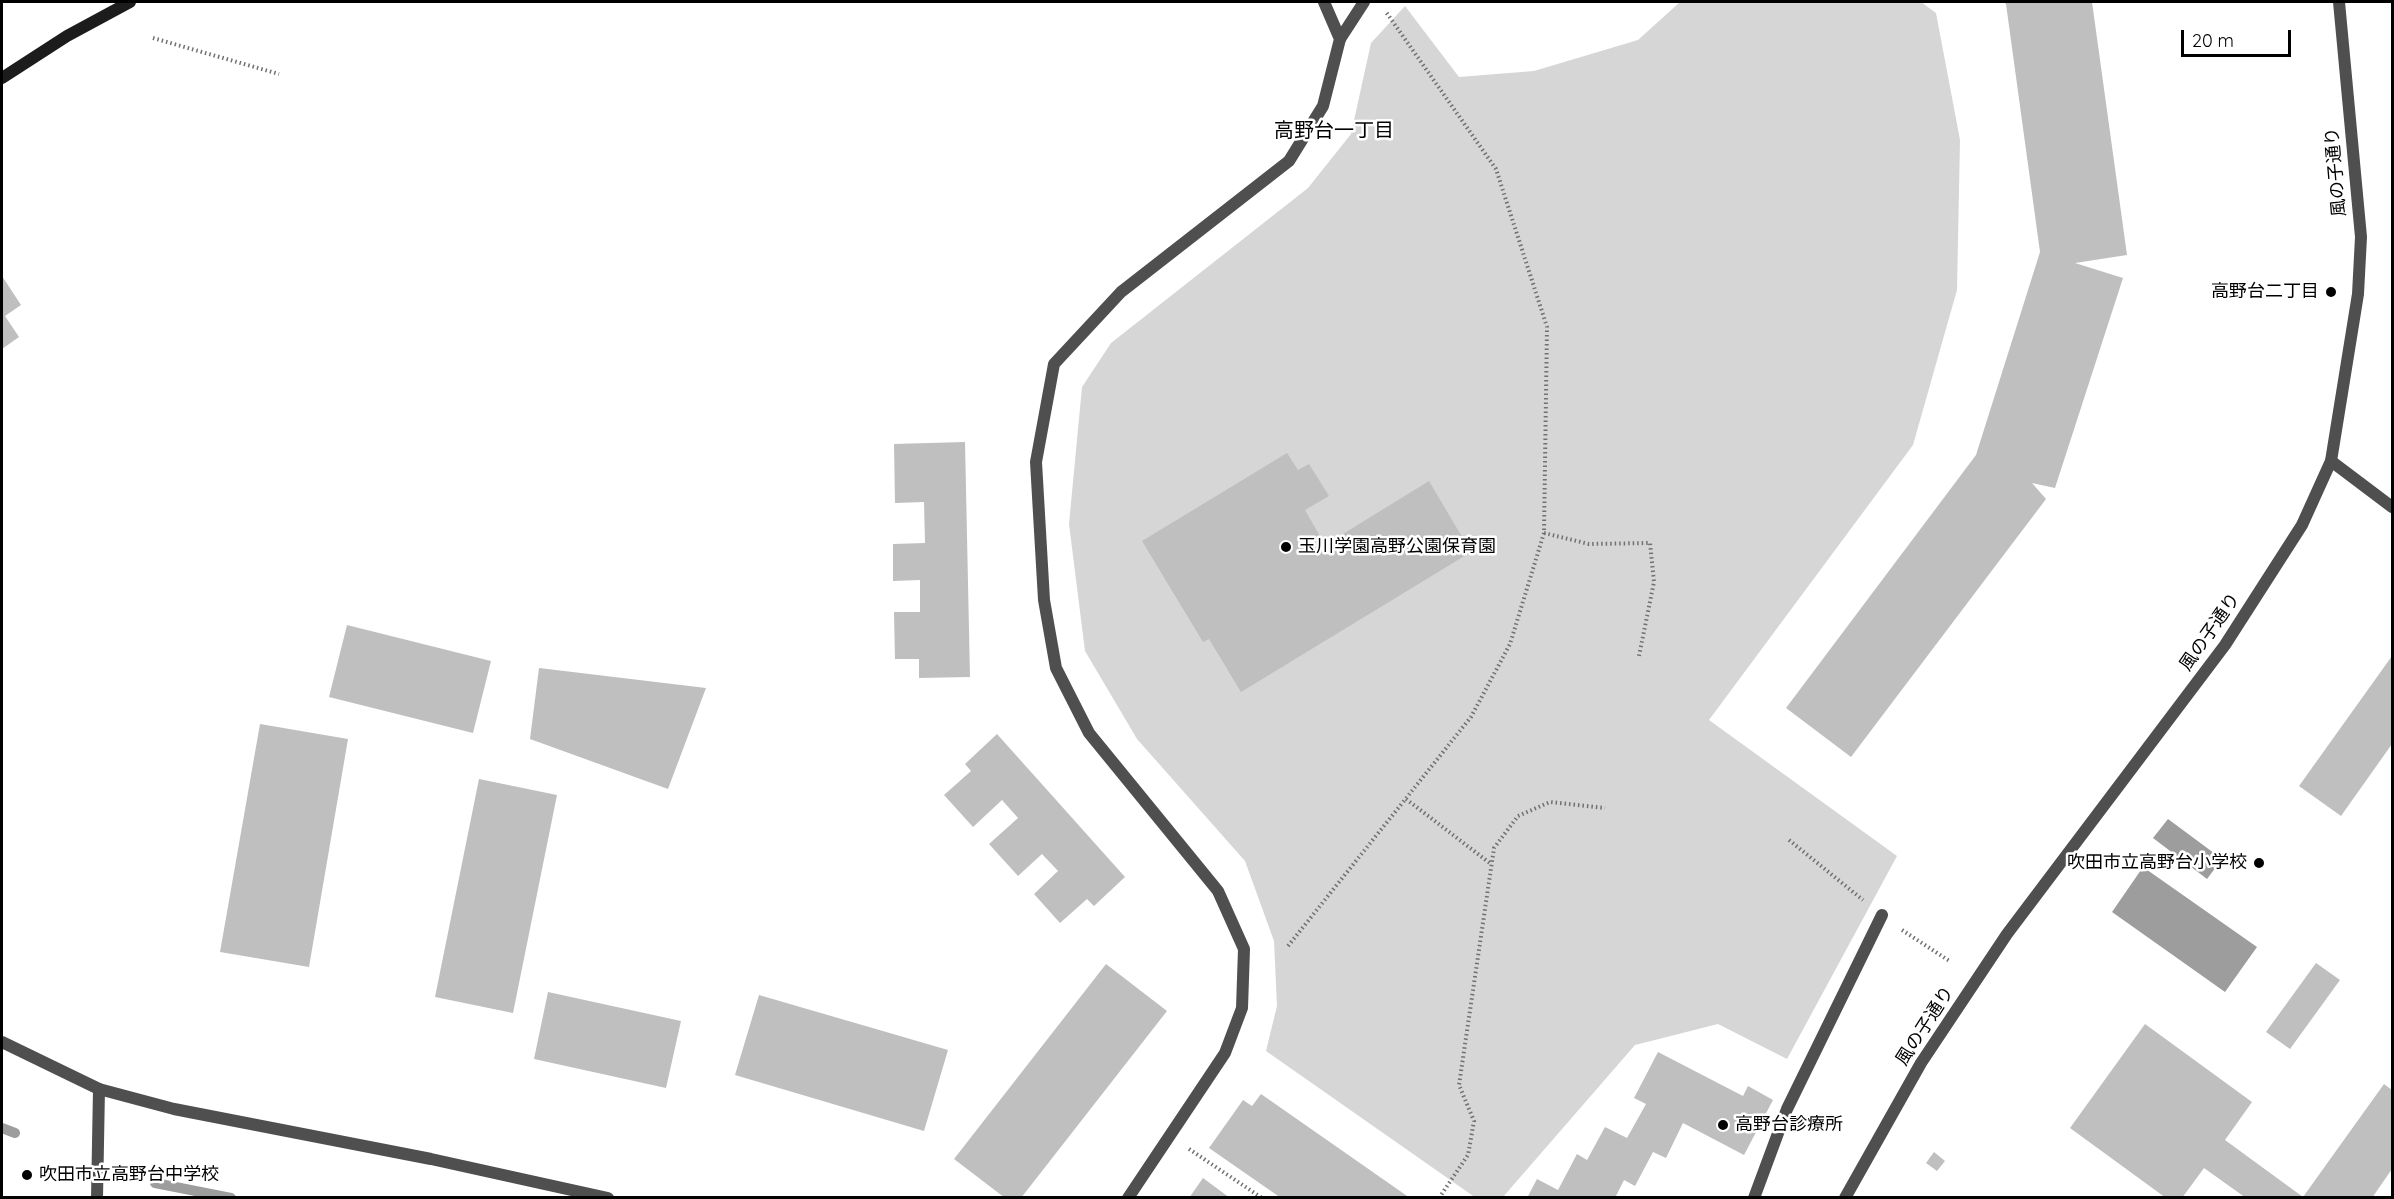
<!DOCTYPE html>
<html>
<head>
<meta charset="utf-8">
<style>
	body { margin:0 }
	#map { position:relative; width:2394px; height:1199px; overflow:hidden; background:#fff; font-family:Quicksand,sans-serif }
	canvas { display:block }
	.frame { position:absolute; inset:0; border:3px solid #000; pointer-events:none }
	.scale { position:absolute; left:2181px; top:30px; width:110px; height:27px; box-sizing:border-box; border:3px solid #000; border-top:0; padding-left:8px; font-size:18px; line-height:21px; white-space:nowrap; color:#000; -webkit-text-stroke:4px #fff; paint-order:stroke }
</style>
</head>
<body>
<div id="map">
<canvas width="2394" height="1199"></canvas>
<div class="frame"></div>
<div class="scale">20 m</div>
</div>
<script>
const context = document.querySelector('canvas').getContext('2d');
context.lineJoin = 'round';
function fill(path, color) { context.fillStyle = color; context.fill(path, 'evenodd'); }
const shape = rows => new Path2D(rows.map(r => 'M' + r).join(''));
function strokePath(path, color, width, dash) { context.strokeStyle = color; context.lineWidth = width; context.lineCap = dash ? 'butt' : 'round'; context.setLineDash(dash || []); context.stroke(path); }
function drawText(font, color, halo, rows, align = 'center') {
  context.font = font + ' Quicksand,"Noto Sans JP",sans-serif'; context.lineWidth = 5; context.setLineDash([]); context.textBaseline = 'middle'; context.strokeStyle = halo; context.fillStyle = color; for (const [text, x, y, turn = 0] of rows) {
    context.save(); context.translate(x, y); context.rotate((+turn || 0) * Math.PI / 180); context.textAlign = isNaN(turn) ? turn : align; if (halo) context.strokeText(text, 0, 0); context.fillText(text, 0, 0); context.restore();
  }
}
const green = shape([
	[1680,2,1921,2,1936,13,1960,140,1957,290,1913,445,1709,720,1897,856,1787,1059,1718,1024,1635,1045,1503,1197,1476,1198,1266,1051,1277,1006,1274,941,1245,861,1137,739,1085,651,1069,524,1082,387,1111,343,1308,188,1351,134,1371,43,1405,6,1459,77,1534,71,1638,40]
]);
const water = shape([
	[2168,819,2222,859,2207,879,2153,838],
	[2143,867,2257,947,2225,992,2112,912]
]);
const stream = shape([
	[2,1128,15,1133],
	[155,1183,231,1198]
]);
const building = shape([
	[2004,2,2092,2,2127,255,2075,263,2123,278,2055,488,2032,483,2046,499,1851,757,1786,708,1976,455,2040,252,2006,4],
	[2,276,21,305,5,316,19,337,2,349],
	[965,442,970,677,919,678,919,659,895,659,894,612,920,612,920,580,893,581,893,544,925,543,924,502,895,503,894,444],
	[1287,453,1298,470,1309,464,1329,496,1305,510,1325,545,1429,481,1471,552,1241,692,1209,639,1203,642,1142,541],
	[347,625,491,661,473,733,329,697],
	[2392,656,2392,744,2341,816,2299,786],
	[539,668,706,688,668,789,530,739],
	[260,724,348,739,309,967,220,952],
	[997,734,1125,877,1094,906,1087,899,1060,923,1034,894,1058,871,1042,854,1018,876,989,844,1018,818,1002,800,973,827,944,795,971,771,965,764],
	[479,779,557,795,513,1013,435,997],
	[2316,963,2340,980,2290,1049,2266,1032],
	[1106,964,1167,1011,1021,1198,1005,1198,954,1159],
	[548,992,681,1021,666,1088,534,1059],
	[759,995,948,1050,924,1131,735,1075],
	[2145,1024,2252,1102,2225,1140,2303,1197,2384,1084,2392,1090,2392,1169,2372,1198,2246,1198,2204,1168,2182,1198,2166,1198,2070,1128],
	[1658,1052,1743,1096,1748,1086,1773,1100,1744,1155,1683,1123,1666,1158,1653,1152,1635,1186,1624,1180,1615,1198,1527,1198,1537,1179,1558,1190,1577,1154,1587,1160,1605,1127,1627,1138,1646,1104,1634,1098],
	[1261,1094,1410,1198,1281,1198,1209,1148,1243,1100,1252,1106],
	[1934,1152,1945,1161,1937,1171,1926,1163],
	[1203,1178,1230,1198,1189,1198]
]);
const path = shape([
	[153,38,279,74],
	[1544,533,1589,544,1650,543,1654,582,1639,656],
	[1406,799,1491,864],
	[1789,840,1863,900],
	[1902,930,1951,962],
	[1288,946,1471,717,1510,644,1544,533,1547,327,1496,169,1386,12],
	[1189,1149,1262,1198],
	[1439,1198,1468,1155,1474,1121,1459,1085,1494,848,1518,816,1550,802,1605,808]
]);
const service = shape([
	[1754,1198,1787,1109,1882,915]
]);
const minor = shape([
	[1340,39,1364,2],
	[2331,461,2392,507],
	[97,1198,99,1089]
]);
const tertiary = shape([
	[2,1042,99,1089,174,1109,431,1159,608,1198],
	[1128,1198,1225,1053,1242,1008,1244,949,1218,891,1089,733,1056,668,1044,600,1036,462,1054,364,1121,292,1289,161,1323,106,1340,39,1324,2],
	[1845,1198,1921,1063,2007,934,2225,645,2302,525,2331,461,2358,294,2361,237,2339,2]
]);
const secondary = shape([
	[2,78,67,36,130,2]
]);
const markers = [
	[2331,292,6,"#000"],
	[1286,547,6,"#000"],
	[2259,863,6,"#000"],
	[1723,1125,6,"#000"],
	[27,1175,6,"#000"]
];
const streetNames = [
	["風の子通り",2336,172,-95],
	["風の子通り",2210,632,-55],
	["風の子通り",1925,1026,-57]
];
const poiNames = [
	["高野台二丁目",2319,292,"right"],
	["玉川学園高野公園保育園",1298,547],
	["吹田市立高野台小学校",2247,863,"right"],
	["高野台診療所",1735,1125],
	["吹田市立高野台中学校",39,1175]
];
const neighbourhoodNames = [
	["高野台一丁目",1334,131]
];
fill(green, '#d6d6d6');
fill(water, '#9d9d9d');
strokePath(stream, '#9d9d9d', 10);
fill(building, '#bfbfbf');
strokePath(path, '#717171', 4, [1.5, 3]);
strokePath(service, '#4f4f4f', 12);
strokePath(minor, '#4f4f4f', 12);
strokePath(tertiary, '#4f4f4f', 12);
strokePath(secondary, '#1c1c1c', 12);
for (const [x, y, r, color] of markers) { const dot = new Path2D(); dot.arc(x, y, r, 0, 2 * Math.PI); context.fillStyle = color; context.fill(dot); strokePath(dot, '#fff', 2); }
drawText('18px', '#000', '#fff', streetNames);
drawText('18px', '#000', '#fff', poiNames, 'left');
drawText('20px', '#000', '#fff', neighbourhoodNames);
</script>
</body>
</html>
